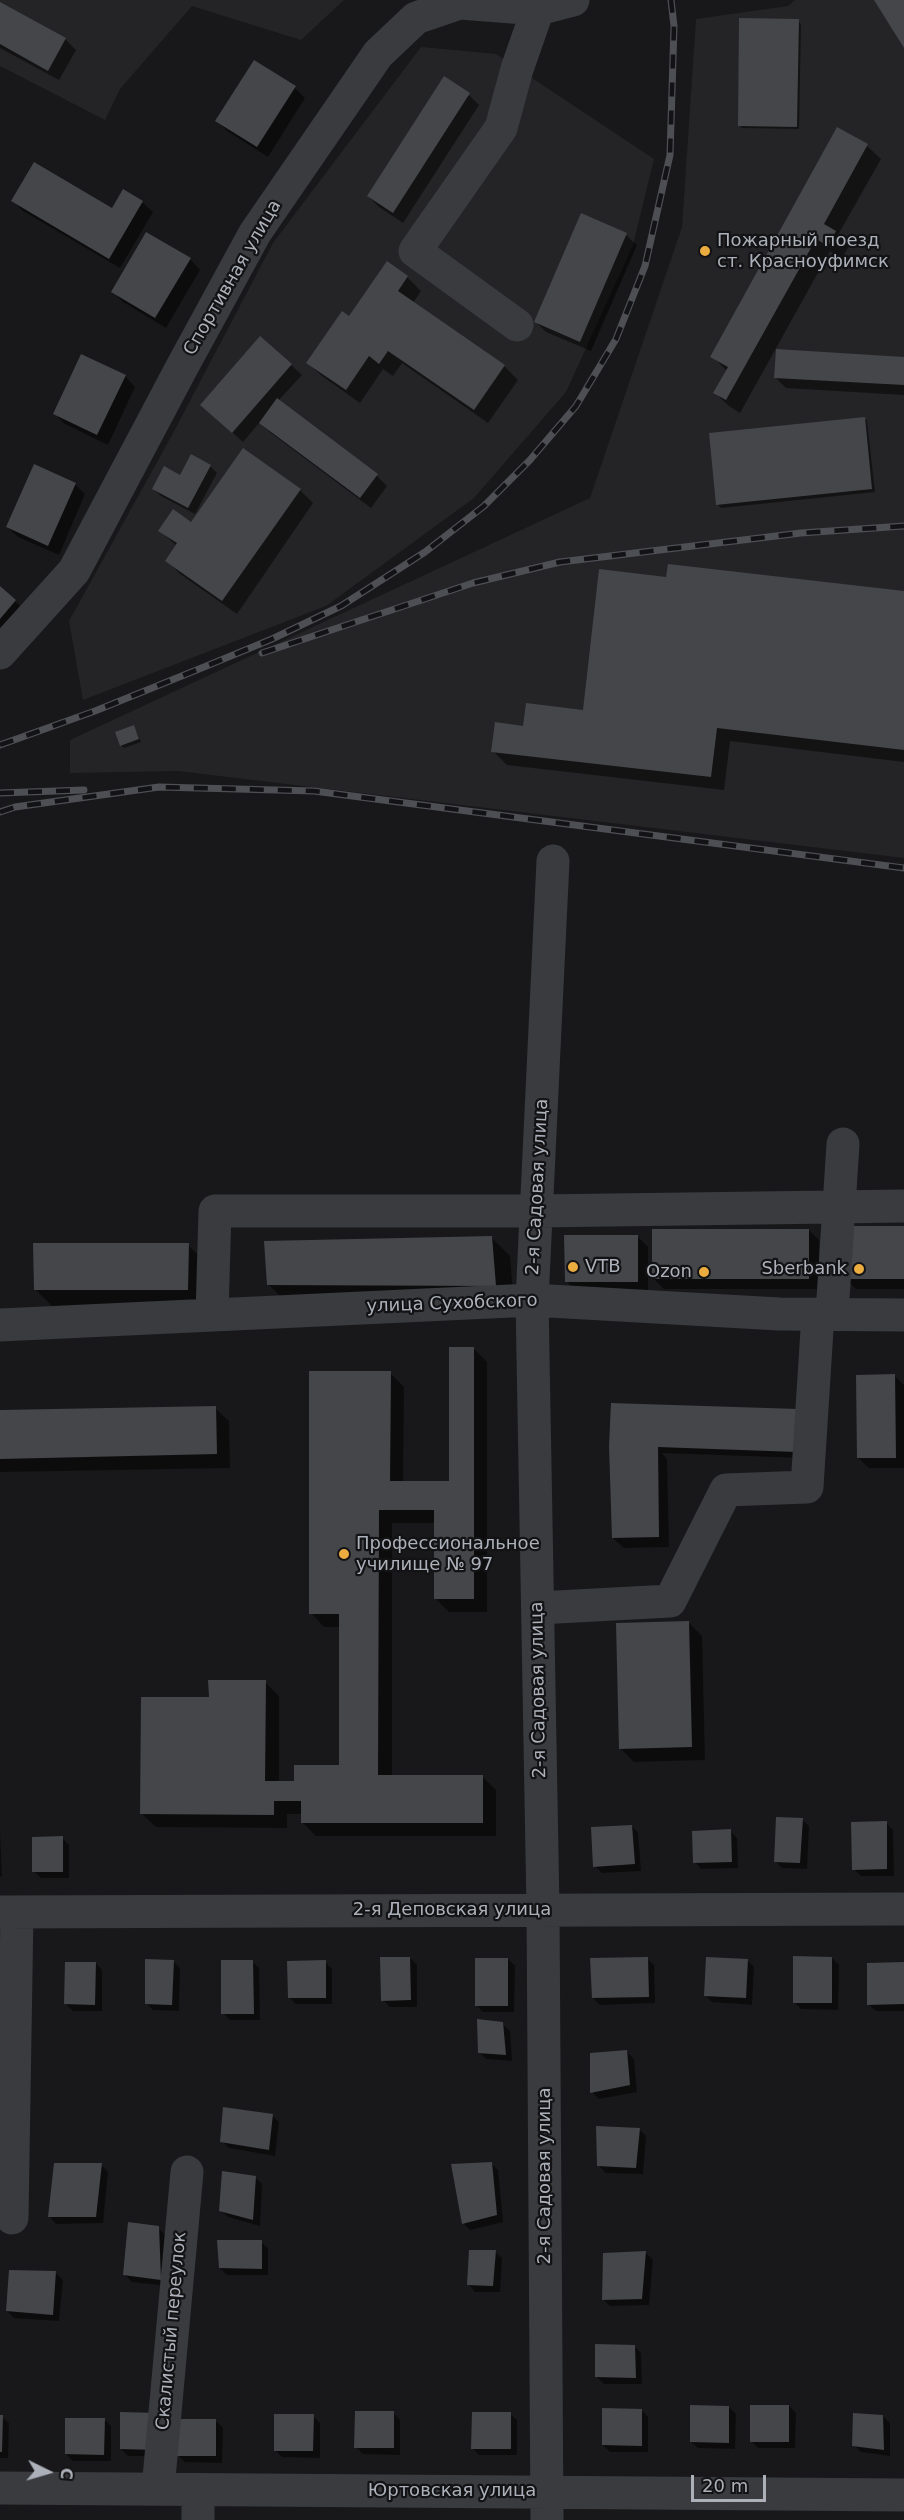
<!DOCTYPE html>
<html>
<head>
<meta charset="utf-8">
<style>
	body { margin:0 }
	#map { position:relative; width:904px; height:2520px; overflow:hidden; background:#18181a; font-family:"DejaVu Sans",sans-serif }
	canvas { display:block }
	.north { position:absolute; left:18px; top:2442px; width:60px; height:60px; -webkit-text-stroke:4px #131315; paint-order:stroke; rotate:95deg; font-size:16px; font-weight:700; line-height:24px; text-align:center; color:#abb0b9 }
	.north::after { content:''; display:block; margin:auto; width:21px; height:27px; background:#abb0b9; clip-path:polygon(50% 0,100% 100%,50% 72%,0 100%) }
	.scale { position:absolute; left:691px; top:2475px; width:75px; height:27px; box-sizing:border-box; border:3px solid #abb0b9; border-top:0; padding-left:8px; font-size:18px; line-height:21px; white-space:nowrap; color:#abb0b9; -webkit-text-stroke:4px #131315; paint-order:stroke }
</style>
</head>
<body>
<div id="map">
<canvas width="904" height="2520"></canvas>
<div class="north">С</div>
<div class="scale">20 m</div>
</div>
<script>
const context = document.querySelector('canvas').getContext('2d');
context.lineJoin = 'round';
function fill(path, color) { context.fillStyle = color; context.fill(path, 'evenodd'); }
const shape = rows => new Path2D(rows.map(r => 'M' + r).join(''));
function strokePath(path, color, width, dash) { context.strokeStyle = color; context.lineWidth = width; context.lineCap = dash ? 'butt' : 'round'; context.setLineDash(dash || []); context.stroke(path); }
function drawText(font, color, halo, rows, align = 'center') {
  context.font = font + ' "DejaVu Sans",sans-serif'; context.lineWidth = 4.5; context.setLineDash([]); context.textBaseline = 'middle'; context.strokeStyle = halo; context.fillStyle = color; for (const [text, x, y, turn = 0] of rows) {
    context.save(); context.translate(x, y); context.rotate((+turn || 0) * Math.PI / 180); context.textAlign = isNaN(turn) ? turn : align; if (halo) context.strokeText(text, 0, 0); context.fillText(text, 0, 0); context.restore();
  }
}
const built = shape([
	[0,0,344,0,301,40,192,6,120,89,105,120,0,66],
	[795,0,904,0,904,858,178,771,70,773,70,740,590,498,682,227,696,19,788,6],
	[421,47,496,54,654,159,633,245,566,392,474,498,326,606,83,700,69,621,172,435,273,243]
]);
const shadow = shape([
	[0,4,65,39,76,50,59,80,0,48],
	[798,21,801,24,799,129,742,128,739,125],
	[295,88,305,98,268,157,227,131,217,120],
	[469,95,479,105,403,223,379,207,368,196],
	[867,146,881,159,838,235,849,246,842,258,830,251,740,413,729,406,715,393,727,371,712,356],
	[13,201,113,210,142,202,153,212,120,268,23,211],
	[626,235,637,245,591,351,546,332,535,321],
	[190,259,200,270,166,328,123,302,113,292],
	[387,263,407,277,421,291,413,303,504,366,518,380,488,423,402,363,393,376,383,369,360,403,322,376,308,363,349,318],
	[904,358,904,395,786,388,775,377],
	[291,365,302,375,278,401,377,476,387,486,371,508,271,433,260,422,243,442,213,415],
	[125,376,135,387,108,445,65,424,55,414],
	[864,418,867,421,875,492,721,508,718,505],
	[210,466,217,473,195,514,161,496,154,489],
	[75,484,85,494,59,555,18,537,7,527],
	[300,490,313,503,237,614,180,574,167,560,177,546,160,531,192,524],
	[668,579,904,593,904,762,730,741,724,790,507,765,493,751,524,727,585,711],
	[0,588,26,611,0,641],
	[134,726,141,742,124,748,121,745],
	[904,1227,904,1289,856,1289,846,1279],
	[809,1230,819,1240,819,1289,664,1289,654,1279],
	[491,1237,510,1256,514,1305,287,1303,268,1284],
	[638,1237,648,1247,648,1292,577,1292,566,1281],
	[188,1245,207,1264,206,1308,54,1308,36,1290],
	[474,1349,487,1362,487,1612,449,1612,435,1598,435,1523,392,1523,392,1777,483,1777,496,1790,496,1836,316,1836,302,1822,302,1814,287,1814,287,1828,156,1827,142,1814,210,1699,265,1682,279,1696,279,1783,296,1783,340,1766,340,1627,324,1627,311,1613,390,1373,404,1387,403,1482,450,1482],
	[895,1376,904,1385,904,1468,869,1468,858,1458],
	[215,1408,229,1421,230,1468,0,1472,0,1411],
	[797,1410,803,1458,662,1453,667,1459,669,1547,624,1548,613,1538,611,1447],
	[689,1623,702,1636,705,1760,634,1762,620,1748],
	[802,1820,809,1826,807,1869,782,1868,775,1861],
	[886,1823,893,1830,894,1876,861,1876,854,1869],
	[632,1826,638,1833,641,1871,602,1873,595,1866],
	[0,1830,2,1876,0,1877],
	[730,1831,737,1838,738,1868,701,1869,695,1862],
	[62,1838,69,1845,69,1878,41,1878,34,1871],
	[410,1958,417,1965,417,2007,390,2007,383,2000],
	[832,1958,839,1965,838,2010,801,2009,794,2002],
	[508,1959,515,1966,514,2012,483,2012,476,2005],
	[647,1959,654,1965,655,2003,600,2005,593,1998],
	[747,1960,754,1967,752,2005,712,2002,705,1995],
	[173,1961,180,1968,179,2011,153,2010,146,2003],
	[252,1961,259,1968,260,2020,230,2020,223,2013],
	[325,1962,332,1969,332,2004,296,2004,289,1997],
	[96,1963,102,1970,102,2011,73,2011,66,2004],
	[904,1963,904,2011,876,2011,869,2005],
	[502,2024,510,2031,512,2061,486,2059,479,2052],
	[627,2052,634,2059,637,2092,599,2099,592,2092],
	[272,2115,279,2122,275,2156,229,2148,222,2141],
	[639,2129,646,2136,643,2174,606,2173,599,2166],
	[491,2163,498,2170,503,2222,470,2230,463,2223],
	[101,2165,108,2172,103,2223,56,2224,50,2217],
	[255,2177,262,2184,260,2226,228,2217,221,2210],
	[158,2228,165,2235,167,2286,132,2282,125,2275],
	[261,2242,268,2248,268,2275,227,2275,220,2268],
	[495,2252,502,2258,500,2292,475,2292,469,2285],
	[646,2253,653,2260,649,2305,610,2306,603,2299],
	[56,2273,63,2280,59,2321,14,2318,7,2311],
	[634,2346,641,2353,642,2384,604,2384,597,2377],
	[789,2406,796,2413,795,2448,758,2448,751,2441],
	[729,2407,736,2414,735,2449,698,2448,691,2442],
	[641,2410,648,2417,648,2452,610,2452,603,2445],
	[393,2413,400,2420,400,2455,363,2454,356,2447],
	[159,2414,166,2456,128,2456,121,2449],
	[510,2414,517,2420,517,2455,479,2455,472,2448],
	[0,2416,9,2423,8,2458,0,2458],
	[313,2416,320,2423,320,2458,282,2457,275,2450],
	[883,2416,890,2423,890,2456,861,2452,854,2445],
	[104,2419,111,2426,111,2461,73,2461,66,2454],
	[216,2421,223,2428,222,2463,185,2462,178,2455]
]);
const building = shape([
	[874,0,904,0,904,48],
	[0,2,66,38,48,71,0,44],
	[739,18,799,19,797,127,738,126],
	[254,60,296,86,257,147,215,121],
	[444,76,470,93,393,213,367,196],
	[837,127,868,144,824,224,836,231,828,246,816,239,726,400,713,393,728,367,710,357],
	[34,162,112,208,123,189,143,201,109,259,11,201],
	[581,213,627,233,580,342,534,322],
	[146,232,191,258,155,318,111,292],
	[387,261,408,276,398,291,505,365,474,410,388,351,379,364,369,356,346,390,306,363,342,311,349,316],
	[260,336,292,364,232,433,200,405],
	[776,349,904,357,904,385,774,378],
	[81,354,126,375,97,435,53,414],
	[277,398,378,474,360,498,259,423],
	[865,417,872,489,716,505,709,433],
	[243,448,301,489,222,601,165,561,177,543,158,531,173,509,191,522],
	[191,454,211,465,188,508,152,489,164,466,180,475],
	[34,464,76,483,48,546,6,527],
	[668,564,904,591,904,750,717,728,711,777,491,752,495,722,523,726,526,703,583,710,599,569,666,577],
	[0,586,16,600,0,619],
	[134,725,139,739,120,746,115,732],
	[844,1226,904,1226,904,1279,844,1279],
	[652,1229,809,1229,809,1279,652,1279],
	[564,1235,638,1235,638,1282,565,1282],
	[492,1236,496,1286,267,1285,264,1241],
	[33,1243,189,1243,188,1290,34,1290],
	[449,1347,474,1347,474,1599,434,1599,434,1510,379,1510,378,1775,483,1775,483,1823,301,1823,301,1801,274,1801,274,1815,140,1814,141,1697,209,1697,208,1680,266,1680,265,1781,294,1781,294,1765,339,1765,339,1614,309,1614,309,1371,391,1371,390,1481,449,1481],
	[895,1374,896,1458,857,1458,856,1375],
	[611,1403,798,1409,797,1452,658,1447,659,1537,612,1538,609,1446],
	[216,1406,217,1454,0,1459,0,1410],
	[689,1621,692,1747,619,1749,616,1623],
	[776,1817,803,1818,800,1863,774,1862],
	[887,1821,887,1869,852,1870,851,1822],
	[632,1825,635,1864,593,1867,591,1827],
	[731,1829,732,1862,693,1863,692,1831],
	[63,1836,63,1872,32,1872,32,1837],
	[793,1956,832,1957,832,2003,793,2003],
	[380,1957,410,1957,411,2000,381,2001],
	[648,1957,649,1997,592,1998,590,1958],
	[706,1957,748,1959,746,1998,704,1996],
	[475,1958,508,1958,508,2006,475,2006],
	[145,1959,174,1960,172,2005,145,2004],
	[221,1960,253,1960,254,2014,221,2014],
	[326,1960,326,1998,288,1998,287,1961],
	[65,1962,96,1962,95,2005,64,2004],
	[904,1962,904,2004,867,2005,867,1963],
	[477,2019,503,2022,506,2055,478,2053],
	[627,2050,630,2085,590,2093,590,2053],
	[223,2107,273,2114,269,2150,220,2142],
	[596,2126,640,2128,636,2168,597,2166],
	[492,2162,497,2215,462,2224,451,2164],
	[54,2163,102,2163,96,2217,48,2217],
	[222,2171,256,2176,253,2220,219,2211],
	[128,2222,159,2226,161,2280,123,2275],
	[217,2240,262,2240,262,2269,219,2268],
	[469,2250,496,2250,493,2286,467,2285],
	[646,2251,642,2299,602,2300,603,2253],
	[9,2270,56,2271,53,2315,6,2311],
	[595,2344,635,2345,636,2378,595,2377],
	[690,2405,729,2406,729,2443,690,2442],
	[750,2405,789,2405,789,2442,750,2442],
	[602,2408,642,2409,642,2446,602,2445],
	[355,2411,394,2411,394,2448,354,2448],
	[120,2412,159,2413,159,2450,120,2449],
	[472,2412,511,2412,511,2449,471,2449],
	[853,2413,883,2415,884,2450,852,2446],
	[274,2414,314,2414,313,2451,274,2451],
	[0,2415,3,2415,2,2452,0,2452],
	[65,2418,105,2418,104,2455,65,2454],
	[177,2419,216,2419,216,2456,177,2456]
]);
const minor = shape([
	[517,325,415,251,501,128,517,69,538,9],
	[0,653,74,571,182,367,255,233,378,54,416,18,460,3,538,9,573,0],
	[832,1314,843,1144],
	[212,1315,215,1211,537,1211,904,1206],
	[0,1325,532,1300,779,1314,904,1315],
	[538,1608,670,1601,726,1490,807,1487,818,1314],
	[0,1912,904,1909],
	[12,2218,17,1912],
	[0,2488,904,2495],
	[158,2489,187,2172],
	[198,2490,198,2520],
	[547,2520,543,1909,532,1300,553,861]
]);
const rail = shape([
	[262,653,473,583,560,562,801,533,904,526],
	[0,745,95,711,204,667,272,639,341,606,425,552,484,506,530,460,576,406,616,339,645,266,670,155,674,26,671,0],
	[0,793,84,790],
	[0,812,15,807,159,787,314,791,904,868]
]);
const markers = [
	[705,251,6,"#ebac40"],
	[573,1267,6,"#ebac40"],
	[859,1269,6,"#ebac40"],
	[704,1272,6,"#ebac40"],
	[344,1554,6,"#ebac40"]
];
const poiNames = [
	["Пожарный поезд",717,241],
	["ст. Красноуфимск",717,262],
	["VTB",585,1267],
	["Sberbank",847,1269,"right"],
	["Ozon",692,1272,"right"],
	["Профессиональное",356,1544],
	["училище № 97",356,1565]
];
const streetNames = [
	["Спортивная улица",233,278,-60],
	["2-я Садовая улица",538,1187,-87],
	["улица Сухобского",452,1304,-2],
	["2-я Садовая улица",539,1690,-91],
	["2-я Деповская улица",452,1910],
	["2-я Садовая улица",545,2176,-90],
	["Скалистый переулок",172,2331,-85],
	["Юртовская улица",452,2491]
];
fill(built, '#242427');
fill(shadow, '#0007');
fill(building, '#45464a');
strokePath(minor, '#393b3f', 33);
strokePath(rail, '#4d4f54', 7);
strokePath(rail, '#131315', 4.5, [14]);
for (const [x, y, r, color] of markers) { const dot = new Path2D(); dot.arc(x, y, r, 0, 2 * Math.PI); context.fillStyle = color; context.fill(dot); strokePath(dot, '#131315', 2); }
drawText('18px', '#abb0b9', '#131315', poiNames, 'left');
drawText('18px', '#abb0b9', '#131315', streetNames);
</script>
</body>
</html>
